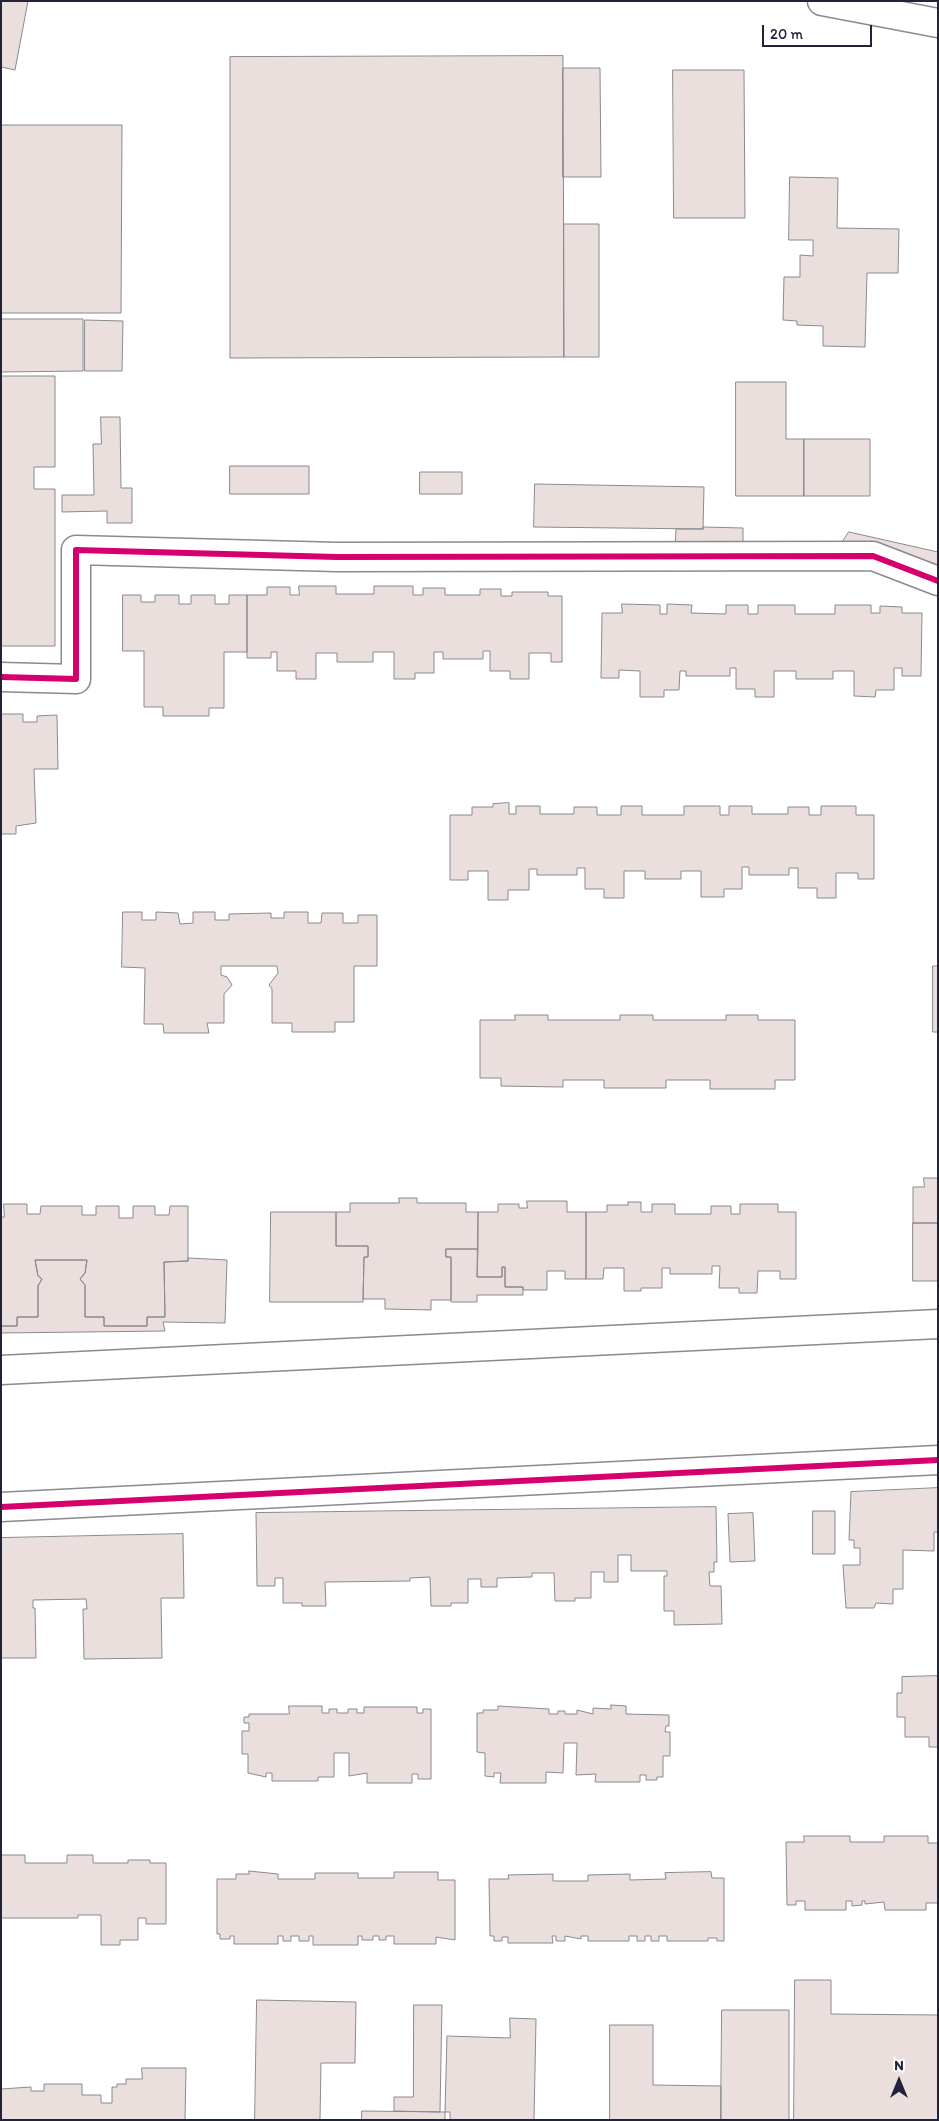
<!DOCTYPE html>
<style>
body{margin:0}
#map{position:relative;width:939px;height:2121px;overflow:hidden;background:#fff;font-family:Itim,sans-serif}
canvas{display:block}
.frame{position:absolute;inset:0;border:2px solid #22223b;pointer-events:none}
.north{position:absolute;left:874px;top:2056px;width:50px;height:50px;-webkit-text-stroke:4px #fff;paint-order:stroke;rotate:0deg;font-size:14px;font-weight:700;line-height:20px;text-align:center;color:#22223b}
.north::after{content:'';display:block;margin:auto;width:18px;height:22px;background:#22223b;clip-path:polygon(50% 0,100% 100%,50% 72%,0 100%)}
.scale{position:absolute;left:762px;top:25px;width:110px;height:22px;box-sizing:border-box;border:2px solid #22223b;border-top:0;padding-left:6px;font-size:15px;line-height:18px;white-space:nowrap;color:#22223b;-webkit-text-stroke:4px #fff;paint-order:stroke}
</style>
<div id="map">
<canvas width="939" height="2121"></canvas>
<div class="frame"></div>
<div class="north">N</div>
<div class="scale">20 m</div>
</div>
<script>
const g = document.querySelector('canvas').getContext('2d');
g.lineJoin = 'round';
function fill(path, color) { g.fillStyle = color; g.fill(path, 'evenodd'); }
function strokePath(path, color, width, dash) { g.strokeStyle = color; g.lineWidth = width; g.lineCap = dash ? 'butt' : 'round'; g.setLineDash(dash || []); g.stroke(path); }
const building = new Path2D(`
 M1 1H28L15 70 1 67Z
 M563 56 564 357 230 358V57Z
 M563 68H600L601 177H563Z
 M673 70H744L745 218H674Z
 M1 125H122L121 313H1Z
 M790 177 838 178 837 228 899 229 898 273H867L865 347 823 346V326L797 325V321L783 320 784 277H800V255L813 256V240H789Z
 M564 224H599V357H564Z
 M1 319H83V371L1 372Z
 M85 320 123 321 122 371H85Z
 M1 376H55V467H34V489H55V646H1Z
 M736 382H786V439H804V496H736Z
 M101 417H120L121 488H132V523H107V511L62 512V495H94L93 444H101Z
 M804 439H870V496H804Z
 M230 466H309V494H230Z
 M420 472H462V494H420Z
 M535 484 704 487 703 529 534 527Z
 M703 527 743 528V552L675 551 676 529H703Z
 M849 532 938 552V582L840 546Z
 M299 586H336V594H374V586H413V595H423V588H445V595H480V589H501V596H512V592H548V596H562V662H551V653H529V679H510V671H490V651H483V659H443V652H434V673H415V679H394V652H373V662H337V653H316V679H296V671H277V652H271V658H247V595H267V587H290V595H299Z
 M123 595H141V602H155V595H179V604H191V595H215V604H229V595H247V652H224V708H209V716H163V707H144V651H123Z
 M622 604 660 605V614H667V604L692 605 691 613 726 614V605H748V614H758V605H795V614H835V605H871V613H880V606L902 607V613H922L921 676H902V668H894V690H876L875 697 854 696V671H833V679H796V671H774V697H755V689H736V668H730V676H686V671H680L679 690H664V697H640V671L619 670V678H601L602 613H622Z
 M1 714H23V722H37V716L57 715 58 769H34L36 823 16 826V834H1Z
 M509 803V814H516V806H540V814H574V807H597V815H621V806H642V815H684V806H720V815H729V806H752V814H788V807H809V815H821V806H856V815H874V879H858V873H836V898H817V888H798V868H789V875H749V867H742V889H724V897H701V871H681V879H645V871H624V898H604V889H585V868H577V875H537V869H529V890H508V900H488V871H468V880H450V815H472V807H493V804Z
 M123 912H142V920H156V912L178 913 180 924 193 923V912H215V920H229V914L271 913V918H284V912H308V923H321L322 913H343V923H358V915H377V966H354V1022H335V1032H292V1023H272V989L269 985 278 973 277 966H221V975L227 977 232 985 224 994V1023H207L209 1033H164L163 1024H144L145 968 122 967Z
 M933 966H938V1032H933Z
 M515 1015H548V1020H620V1015H653V1020H726V1015H758V1020H795V1080H775V1089H710V1080H666V1088H604V1080H563V1087L501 1086V1078H480V1020H515Z
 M924 1178H938V1223H913V1187H924Z
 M399 1198H417V1203H466V1212H478V1249H446V1257H451V1300H431V1310L385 1309V1299H363L364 1257H368V1246H336V1212H350V1203H399Z
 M527 1201H567V1212H586V1279H565V1271H547V1290H523V1287H505V1267H502V1277H477L478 1212H498V1204H519V1208H527Z
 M628 1202H641V1212H652V1204H675V1214H711V1206H731V1214H740V1204H778V1212H796V1279H780V1271H758L757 1293H739V1288H719L720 1266H712V1274H670V1268H662V1288H641V1291H624V1268H604L603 1279H586V1212H607V1205H628Z
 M4 1204H27V1214H40L41 1206H82V1215H96V1206H119V1218H133V1206H155V1215H169L170 1206H188V1261L164 1262 165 1317H147V1326H104V1317H85V1285L80 1279 85 1273 87 1260H35L38 1276 42 1279 38 1286V1317H17V1326H1V1217H4Z
 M271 1212H336V1246H368V1257H364L363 1302H270Z
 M913 1223H938V1281H913Z
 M446 1249H478L477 1277H502V1267H505V1287H523V1295H477V1302H451V1257H446Z
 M188 1258 227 1260 225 1323 163 1322 165 1331 1 1333V1326H17V1317H38V1286L42 1279 38 1276 35 1260H87L85 1273 80 1279 85 1285V1317H104V1326H147V1317H165L164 1262 188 1261Z
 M938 1488V1532H934V1551L903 1550V1589H893V1604L876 1603 874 1608H846L843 1565H860V1548H854V1540H849L851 1492Z
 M716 1507 717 1562H714V1572H709L710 1586H721L722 1624 674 1625V1611H664V1576H667V1571H631V1555H618V1582H604V1572H591V1598H575V1601H555L554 1573H532V1577L497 1578V1587H481V1579H468V1603H451V1606H431L430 1577 410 1578V1581L325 1582 326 1606H302V1603H283V1578H275V1586H257L256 1513Z
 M813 1511H835V1554H813Z
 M753 1513 755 1561 730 1562 728 1514Z
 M183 1534 184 1598H161L162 1658 84 1659 83 1609H87L86 1599 33 1600V1608H35L36 1658H1V1538Z
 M938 1676V1747H929V1737H905V1717H897V1693H902V1677Z
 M611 1705 626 1706V1714L669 1715V1726H666L665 1732H670V1756H663V1777H657V1780H646V1775H640V1782H595L596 1774 576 1775 577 1743H564L563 1773 546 1772V1783H500L501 1773H494V1777L485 1776V1753L477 1752V1713H483V1710H498V1706L549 1709V1714H558V1711H565V1714H577V1710L593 1714V1708L611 1709Z
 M289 1706H322V1713H329V1709H337V1713H348V1709H357V1713H364V1707H417V1713H423V1709H431V1779H418V1774H412V1783H367V1773L349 1776V1753H334V1777H318V1781H272V1773H266V1777L248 1773V1754H242V1731H249V1723H244V1717H249V1714H289Z
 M804 1836H850V1842H884V1836H928V1843H938V1903H926V1910H885L884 1902 865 1904V1901H862V1905L852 1906V1901H846V1910H805V1901H796V1905H787L786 1842H804Z
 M2 1855H25V1863H67V1855H93V1863H128V1860H150V1863H166V1924H146V1918H138V1940H120V1945H101V1915H78V1918H1Z
 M249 1871 278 1874V1879H315V1873H358V1878H394V1872H438V1880H455V1940L436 1937V1944H394V1936H386V1940H379V1936H373V1940H362V1936H358V1945H313V1936H309V1941H299V1936H291V1941H283V1936H278V1944H234V1936H230V1939H220V1934H217V1879H236V1874H249Z
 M711 1872 712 1878H724V1941H717V1938H708V1941H667V1936H659V1941H651V1936H645V1941H637V1936H629V1941H588V1936H581V1939L565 1936V1941H556V1936H552L553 1943H508V1937H502V1941H494V1936H490L489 1879H509L508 1875 553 1874V1881H588V1875L630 1874V1880L666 1879 665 1873Z
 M795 1980H831V2014L938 2015V2120H794Z
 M257 2000 356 2002 355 2063H321L320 2120H255Z
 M414 2005H442L440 2112 394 2111V2097H413Z
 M722 2010H789V2120H721Z
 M510 2018 536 2019 534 2120H450V2112H445L447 2036 510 2038Z
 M610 2025H653V2085L721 2086V2120H610Z
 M142 2068H186L185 2120H1V2089L31 2087V2091H44V2084H82V2095H101V2103H112V2087H117V2084H126V2079H142Z
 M362 2111 445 2112V2120H362Z`);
fill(building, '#eadfdd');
strokePath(building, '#8a8a8f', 1);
const minor = new Path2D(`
 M1 677 76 679V550L337 557 873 556 938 581
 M1 1370 938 1324
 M1 1507 938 1460`);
const primary = new Path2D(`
 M822 1 938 23`);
strokePath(minor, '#8a8a8f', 31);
strokePath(primary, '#8a8a8f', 31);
strokePath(minor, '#fff', 28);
strokePath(primary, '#fff', 28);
strokePath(new Path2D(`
 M1 677 76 679V550L337 557 873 556 938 581
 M1 1507 938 1460`), '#d6006c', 6);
</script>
